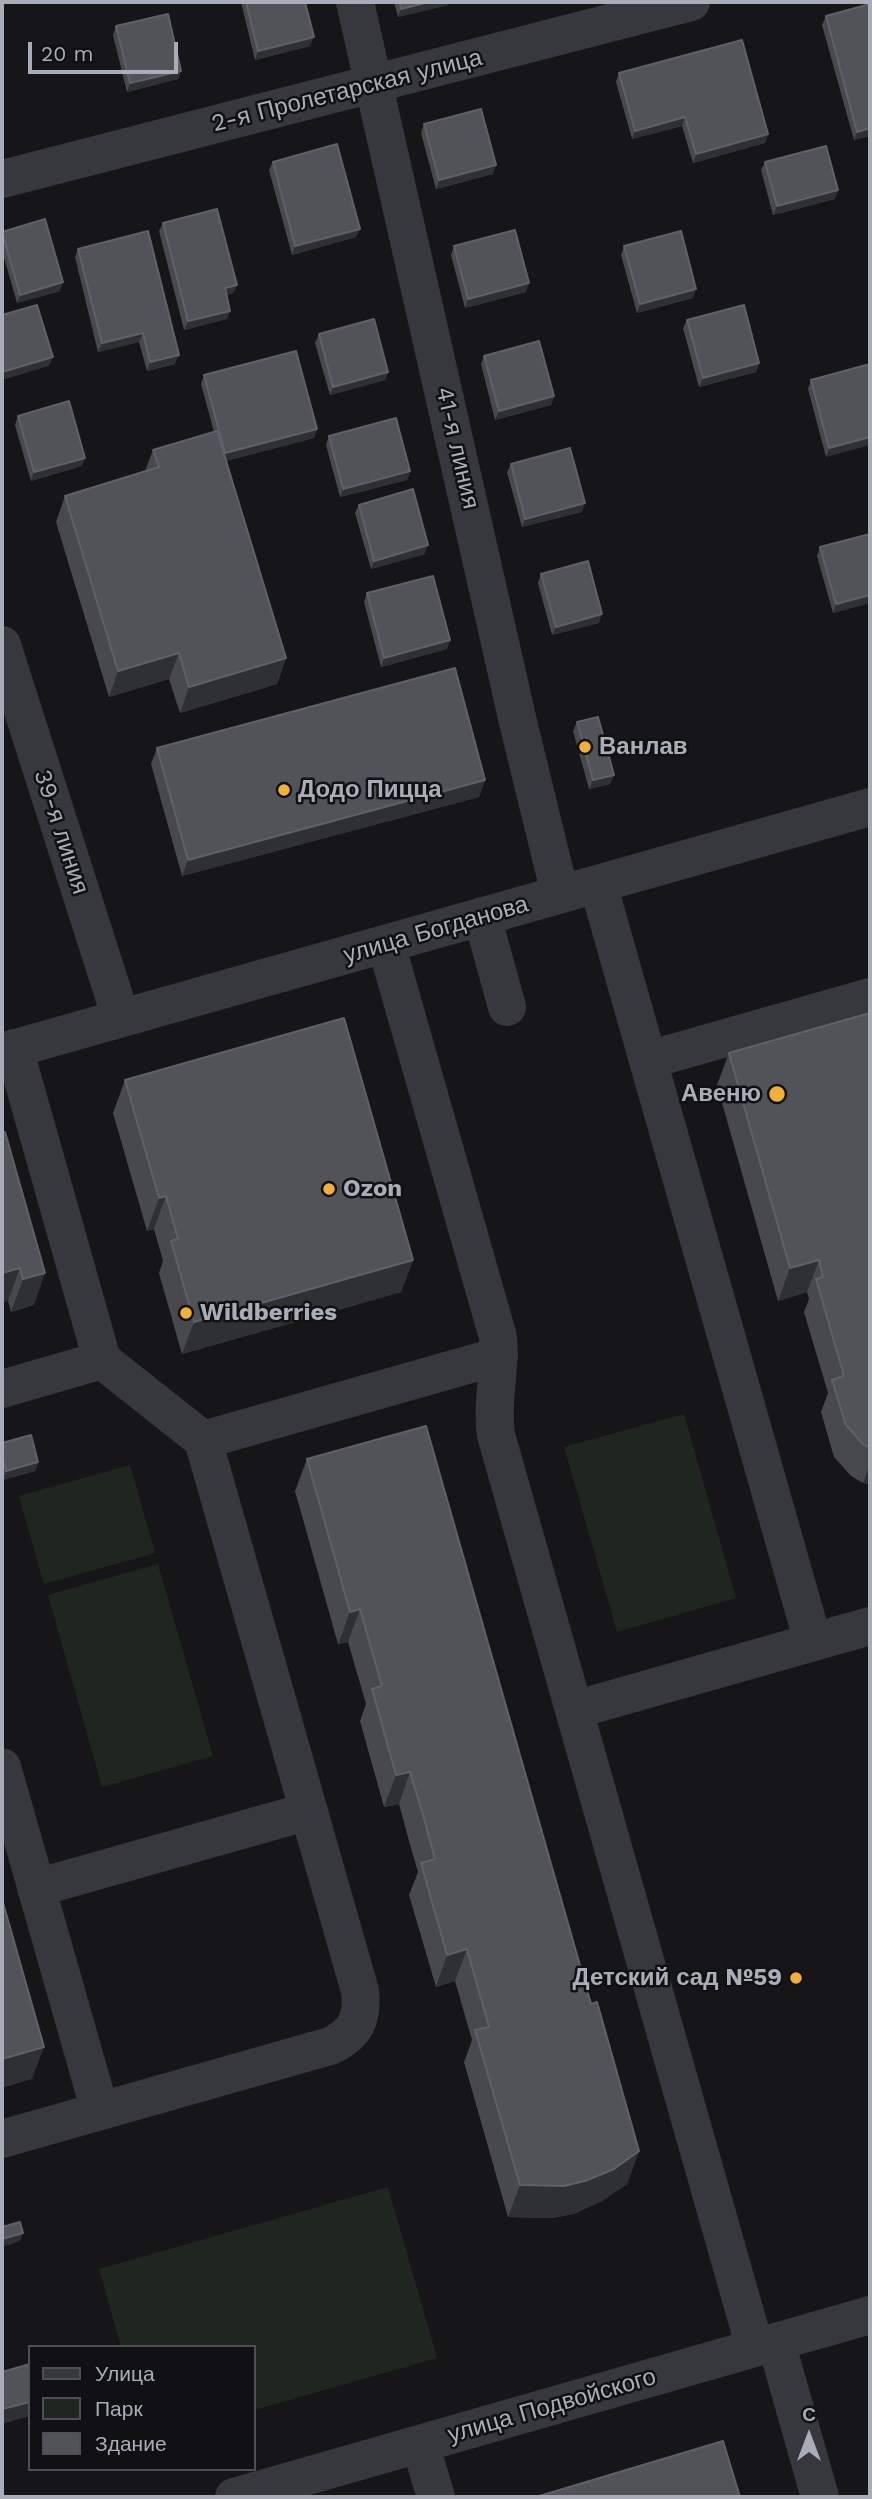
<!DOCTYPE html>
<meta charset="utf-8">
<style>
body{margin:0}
#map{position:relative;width:872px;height:2499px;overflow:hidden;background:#161618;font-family:"Work Sans",sans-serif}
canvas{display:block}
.frame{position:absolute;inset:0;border:4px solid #a8adb8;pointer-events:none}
.legend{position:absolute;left:28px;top:2345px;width:228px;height:126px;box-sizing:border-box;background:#111113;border:2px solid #4d4f55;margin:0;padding:9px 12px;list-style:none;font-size:21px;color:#a8adb8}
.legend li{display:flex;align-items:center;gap:14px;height:35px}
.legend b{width:35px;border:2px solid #4d4f55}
.north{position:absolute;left:774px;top:2401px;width:70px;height:70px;-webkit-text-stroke:5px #111113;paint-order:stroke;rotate:0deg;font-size:19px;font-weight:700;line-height:28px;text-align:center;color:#a8adb8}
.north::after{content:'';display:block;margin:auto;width:24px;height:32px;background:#a8adb8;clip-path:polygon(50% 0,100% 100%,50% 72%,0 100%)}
.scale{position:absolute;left:28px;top:42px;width:150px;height:32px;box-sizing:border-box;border:4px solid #a8adb8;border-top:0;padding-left:9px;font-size:21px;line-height:24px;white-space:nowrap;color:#a8adb8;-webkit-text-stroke:5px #111113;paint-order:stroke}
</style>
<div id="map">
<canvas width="872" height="2499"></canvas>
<div class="frame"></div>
<ul class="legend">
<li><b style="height:9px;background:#37383d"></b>Улица</li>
<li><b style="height:19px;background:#1e261f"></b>Парк</li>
<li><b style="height:19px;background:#525359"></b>Здание</li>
</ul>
<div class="north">С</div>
<div class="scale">20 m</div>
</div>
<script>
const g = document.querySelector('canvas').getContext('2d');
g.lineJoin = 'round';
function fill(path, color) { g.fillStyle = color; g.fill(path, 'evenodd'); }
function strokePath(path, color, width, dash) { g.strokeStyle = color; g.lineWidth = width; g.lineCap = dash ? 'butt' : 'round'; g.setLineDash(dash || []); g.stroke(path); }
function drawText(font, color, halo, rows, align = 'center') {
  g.font = font + ' "Work Sans",sans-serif'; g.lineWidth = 5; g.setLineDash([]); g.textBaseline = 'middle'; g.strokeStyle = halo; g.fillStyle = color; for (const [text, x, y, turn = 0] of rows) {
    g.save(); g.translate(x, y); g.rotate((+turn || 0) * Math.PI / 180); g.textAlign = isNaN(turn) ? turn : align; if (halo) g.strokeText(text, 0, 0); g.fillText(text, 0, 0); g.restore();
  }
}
fill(new Path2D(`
 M684 1414 736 1598 617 1632 564 1447Z
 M130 1465 155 1553 44 1584 19 1496Z
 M158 1564 213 1756 102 1787 48 1595Z
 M388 2187 437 2358 254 2410V2347H121L99 2269Z`), '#1e261f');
strokePath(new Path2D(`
 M355 2 518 722 560 894
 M2 179 691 2
 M2 645 121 1018
 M598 884 813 1642
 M482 916 507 1007
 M386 944 498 1337C501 1370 491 1402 496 1435L755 2348
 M2 1052 870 807
 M648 1060 870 997
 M2 1389 102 1360
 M203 1440 499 1356
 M574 1710 870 1626
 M2 1767 100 2111
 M36 1888 309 1811
 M2 2139 330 2046C356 2034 363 2018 360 1991L203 1440 102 1360 14 1048
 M776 2342 820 2497
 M420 2444 436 2497
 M234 2497 870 2315`), '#37383d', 38);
fill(new Path2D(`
 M241 2H305L310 46 255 60Z
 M394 2H449L448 5 398 17Z
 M870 4V136L854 140 822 25 826 16Z
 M116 26 181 71 178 79 127 92 113 35Z
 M619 73 768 134 765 143 693 163 682 126 632 139 616 82Z
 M424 124 493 174 436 189 421 133Z
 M273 162 356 237 292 255 269 170Z
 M765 162 835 199 773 215 761 170Z
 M163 223 237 285 233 293 227 295 230 311 227 319 184 330 159 231Z
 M2 232 60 291 17 303 2 251Z
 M454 246 526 292 465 308 451 255Z
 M624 246 693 298 637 313 621 255Z
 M78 249 175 364 147 371 139 342 98 352 75 257Z
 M687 320 759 363 756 372 699 387 683 328Z
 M319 334 388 372 385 380 330 395 315 343Z
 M484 356 554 396 551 405 495 420 481 364Z
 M870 364 826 457 808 389 811 380Z
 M204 375 317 429 314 438 226 461 286 658 277 684 180 713 169 679 109 697 56 522 65 496 145 471 153 450 214 432 201 384Z
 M18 416 82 466 31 481 15 425Z
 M329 436 410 471 407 480 340 497 326 445Z
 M511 464 582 512 522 527 507 472Z
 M359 505 425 554 371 569 355 513Z
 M870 534V603L833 613 817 556 820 547Z
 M541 574 599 623 552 635 538 583Z
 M367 593 450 640 447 649 381 667 364 602Z
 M577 722 614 775 610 784 589 789 573 731Z
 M157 748 485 780 479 797 182 876 151 764Z
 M870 1013V1484L863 1483 851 1476 834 1457 821 1412 828 1393 804 1312 809 1299 807 1292 778 1301 717 1085 729 1053Z
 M125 1080 413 1260 401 1292 182 1354 159 1273 163 1261 154 1229 147 1231 113 1113Z
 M2 1133 34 1305 11 1312 8 1301 2 1302Z
 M2 1443 38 1462 35 1471 3 1480 2 1476Z
 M307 1459 591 2004 639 2151 627 2184 602 2201 573 2214 552 2218 508 2217 464 2062 472 2040 455 1981 436 1987 409 1895 418 1872 411 1848 399 1804 384 1807 360 1721 366 1704 348 1642 338 1644 295 1491Z`), '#47494d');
fill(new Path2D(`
 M429 2H449L448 5 398 17 401 9Z
 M314 37 310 46 255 60 258 51Z
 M181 71 178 79 127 92 130 83Z
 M685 117 682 126 632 139 635 131Z
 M870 128V136L854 140 857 132Z
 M768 134 765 143 693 163 696 154Z
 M496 165 493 174 436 189 439 180Z
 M838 190 835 199 773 215 777 206Z
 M360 229 356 237 292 255 295 246Z
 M63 282 60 291 17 303 20 295Z
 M529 283 526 292 465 308 468 299Z
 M237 285 233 293 221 297 225 288Z
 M696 289 693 298 637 313 640 304Z
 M230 311 227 319 184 330 188 321Z
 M143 333 139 342 98 352 102 343Z
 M179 355 175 364 147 371 150 362Z
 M53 357 49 366 2 380V372Z
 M759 363 756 372 699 387 703 378Z
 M388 372 385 380 330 395 333 387Z
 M554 396 551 405 495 420 499 411Z
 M317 429 314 438 222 462 225 453Z
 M870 437V445L826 457 829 448Z
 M85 458 82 466 31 481 34 472Z
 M410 471 407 480 340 497 343 489Z
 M585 503 582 512 522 527 525 519Z
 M428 545 425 554 371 569 374 561Z
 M870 595V603L833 613 836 604Z
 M602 614 599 623 552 635 556 627Z
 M450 640 447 649 381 667 384 658Z
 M179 653 169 679 109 697 118 671Z
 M286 658 277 684 180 713 189 687Z
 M614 775 610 784 589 789 593 780Z
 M485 780 479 797 182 876 188 860Z
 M166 1196 154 1229 147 1231 159 1198Z
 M413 1260 401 1292 182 1354 194 1322Z
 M819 1260 807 1292 778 1301 790 1268Z
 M20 1268 8 1301 2 1302V1273Z
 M45 1273 34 1305 11 1312 23 1279Z
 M38 1462 35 1471 3 1480 6 1471Z
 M870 1464V1484L863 1483Z
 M360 1609 348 1642 338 1644 350 1612Z
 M410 1772 399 1804 384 1807 396 1775Z
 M467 1949 455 1981 436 1987 447 1955Z
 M44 2047 32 2079 2 2088V2059Z
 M639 2151 627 2184 602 2201 573 2214 552 2218 508 2217 520 2185Z
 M23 2233 20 2241 2 2247V2239Z
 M30 2402V2416L2 2424V2409Z`), '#2f3033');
const building = new Path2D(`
 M246 2H305L314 37 258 51Z
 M400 2H429L401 9Z
 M870 4V128L857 132 826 16Z
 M168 14 181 71 130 83 116 26Z
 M742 40 768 134 696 154 685 117 635 131 619 73Z
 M481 109 496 165 439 180 424 124Z
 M337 144 360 229 295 246 273 162Z
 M826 146 838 190 777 206 765 162Z
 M217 209 237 285 225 288 230 311 188 321 163 223Z
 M45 219 63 282 20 295 2 232Z
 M515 230 529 283 468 299 454 246Z
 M148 231 179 355 150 362 143 333 102 343 78 249Z
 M681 231 696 289 640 304 624 246Z
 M37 305 53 357 2 372V315Z
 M744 305 759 363 703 378 687 320Z
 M374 319 388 372 333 387 319 334Z
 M539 341 554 396 499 411 484 356Z
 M296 351 317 429 225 453 204 375Z
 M870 364V437L829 448 811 380Z
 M69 401 85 458 34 472 18 416Z
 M396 418 410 471 343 489 329 436Z
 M217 431 286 658 189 687 179 653 118 671 65 496 159 467 153 450Z
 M570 448 585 503 525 519 511 464Z
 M413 489 428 545 374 561 359 505Z
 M870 534V595L836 604 820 547Z
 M588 561 602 614 556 627 541 574Z
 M433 576 450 640 384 658 367 593Z
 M455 668 485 780 188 860 157 748Z
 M598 717 614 775 593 780 577 722Z
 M870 1013V1448L863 1444 846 1425 832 1380 844 1376 816 1279 823 1277 819 1260 790 1268 729 1053Z
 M344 1018 413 1260 194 1322 171 1241 178 1239 166 1196 159 1198 125 1080Z
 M5 1132 45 1273 23 1279 20 1268 2 1273V1133Z
 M426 1426 591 2004 597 2002 639 2151 614 2169 585 2181 564 2186 520 2185 475 2030 489 2027 467 1949 447 1955 421 1863 435 1859 423 1815 410 1772 396 1775 372 1689 382 1686 360 1609 350 1612 307 1459Z
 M31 1435 38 1462 6 1471 2 1456V1443Z
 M2 1899 44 2047 2 2059Z
 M20 2222 23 2233 2 2239V2227Z
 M30 2364V2402L2 2409V2372Z
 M723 2441 740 2497H536Z`);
fill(building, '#525359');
strokePath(building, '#5f6168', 2);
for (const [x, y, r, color] of [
 [585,747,7,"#f2b134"],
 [284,790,7,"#f2b134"],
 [777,1094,9,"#f2b134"],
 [329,1189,7,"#f2b134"],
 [186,1313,7,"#f2b134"],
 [796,1978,7,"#f2b134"]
]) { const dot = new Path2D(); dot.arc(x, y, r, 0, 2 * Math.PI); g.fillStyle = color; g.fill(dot); strokePath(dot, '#111113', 2.5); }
drawText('24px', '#a8adb8', '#111113', [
 ["2-я Пролетарская улица",347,91,-14],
 ["41-я линия",457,448,77],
 ["39-я линия",61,832,72],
 ["улица Богданова",436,930,-16],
 ["улица Подвойского",552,2406,-16]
]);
drawText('bold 24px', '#a8adb8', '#111113', [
 ["Ванлав",599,747],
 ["Додо Пицца",298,790],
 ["Авеню",761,1094,"right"],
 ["Ozon",343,1189],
 ["Wildberries",200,1313],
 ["Детский сад №59",782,1978,"right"]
], 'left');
</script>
